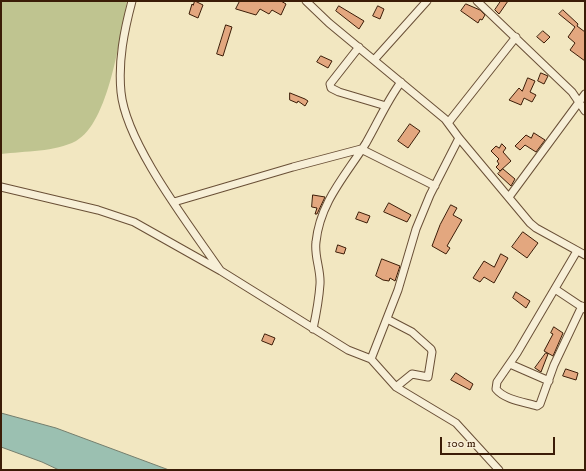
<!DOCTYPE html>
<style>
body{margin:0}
#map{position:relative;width:586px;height:471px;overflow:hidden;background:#f2e7c1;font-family:"IM FELL DW Pica",serif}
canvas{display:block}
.frame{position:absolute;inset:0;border:2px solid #3b1c07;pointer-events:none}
.scale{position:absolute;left:440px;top:437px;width:115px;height:18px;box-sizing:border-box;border:2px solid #3b1c07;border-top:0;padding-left:5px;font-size:12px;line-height:14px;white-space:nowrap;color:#3b1c07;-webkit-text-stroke:3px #f7efd7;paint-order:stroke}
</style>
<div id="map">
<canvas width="586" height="471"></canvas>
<div class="frame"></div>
<div class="scale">100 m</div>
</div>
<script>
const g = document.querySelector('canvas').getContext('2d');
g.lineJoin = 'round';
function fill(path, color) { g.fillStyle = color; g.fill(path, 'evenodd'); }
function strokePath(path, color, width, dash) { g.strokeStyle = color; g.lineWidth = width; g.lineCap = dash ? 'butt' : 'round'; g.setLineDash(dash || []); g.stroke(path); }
fill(new Path2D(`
 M1 1H127C120 36 109 123 76 141 55 152 25 151 1 154Z`), '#bfc490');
const water = new Path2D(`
 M1 413 56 428 169 470H59L42 462 1 447Z`);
fill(water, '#9bc0b1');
strokePath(water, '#757e6d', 1);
const building = new Path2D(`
 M195 1 203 5 198 18 189 14 192 4 193 5Z
 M240 1H281L286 4 281 15 272 10 269 14 260 9 256 15 236 9Z
 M501 1H508L499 14 495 10Z
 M466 4 480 10 485 15 482 20 480 19 478 23 461 11Z
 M339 6 364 21 359 29 336 11Z
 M378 6 384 9 380 19 373 16Z
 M563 10 578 24 577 26 585 32V61L570 50 575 43 568 37 575 27 559 14Z
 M226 25 232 27 223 56 217 54Z
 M543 31 550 37 544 43 537 37Z
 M321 56 332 61 328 68 317 62Z
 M541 73 548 76 544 84 538 81Z
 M528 78 535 81 530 92 536 95 532 102 524 98 521 105 509 100 519 88 522 91Z
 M290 93 305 99 308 101 305 106 298 101 297 103 290 100Z
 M410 124 420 131 408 148 398 141Z
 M534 133 545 140 536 152 525 145 520 150 515 146 526 135 531 138Z
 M502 144 506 148 503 152 511 161 500 171 496 167 499 164 497 161 499 159 491 151 496 146 499 148Z
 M503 169 515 179 511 186 498 174Z
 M313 195 325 197 317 214H315L317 208 312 207Z
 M389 203 411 215 407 222 384 212Z
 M451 205 457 208 453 215 462 220 447 246 450 248 446 254 432 246 440 225Z
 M359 212 370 216 367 223 356 219Z
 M523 232 538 243 527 258 512 247Z
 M338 245 346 248 344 254 336 252Z
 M501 254 508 258 494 283 484 277 480 282 473 278 484 261 494 267Z
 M382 259 400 266 395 281 390 278 389 281 383 280 376 276Z
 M516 292 530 301 526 308 513 298Z
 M554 327 563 333 553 356 544 351 553 334 551 333Z
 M265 334 275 338 272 345 262 341Z
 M546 353 548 354 541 372 535 368Z
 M566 369 578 373 576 380 563 376Z
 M456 373 473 384 470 390 451 380Z`);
fill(building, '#e3a77f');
strokePath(building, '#3b1c07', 1);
const street = new Path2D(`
 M132 1C124 31 118 61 121 92 126 144 190 226 220 270
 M306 1 329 23 445 119 459 138 530 223 536 228 585 255
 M477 1 572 92 585 111
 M359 47 330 84 331 88 339 92 386 106
 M374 60 427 1
 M448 123 516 37
 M1 187 98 210 134 222 221 271 348 350 371 359 396 387 456 423 499 470
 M509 197 585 94
 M174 202 293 167 361 149 435 186
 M577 251 517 353 497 382 496 389C505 400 524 402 537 406L540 404 554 365 582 306
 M555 289 585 309
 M387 319 412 332 431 349 432 352 428 377 412 374 396 387
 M313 329C316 315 319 299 320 284 321 270 314 256 316 242 320 202 346 175 366 143 378 122 387 101 401 82
 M371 359 398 290 416 229 430 195 459 138
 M510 364 549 381`);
strokePath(street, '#694f36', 9);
strokePath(street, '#f7efd7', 7);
</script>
